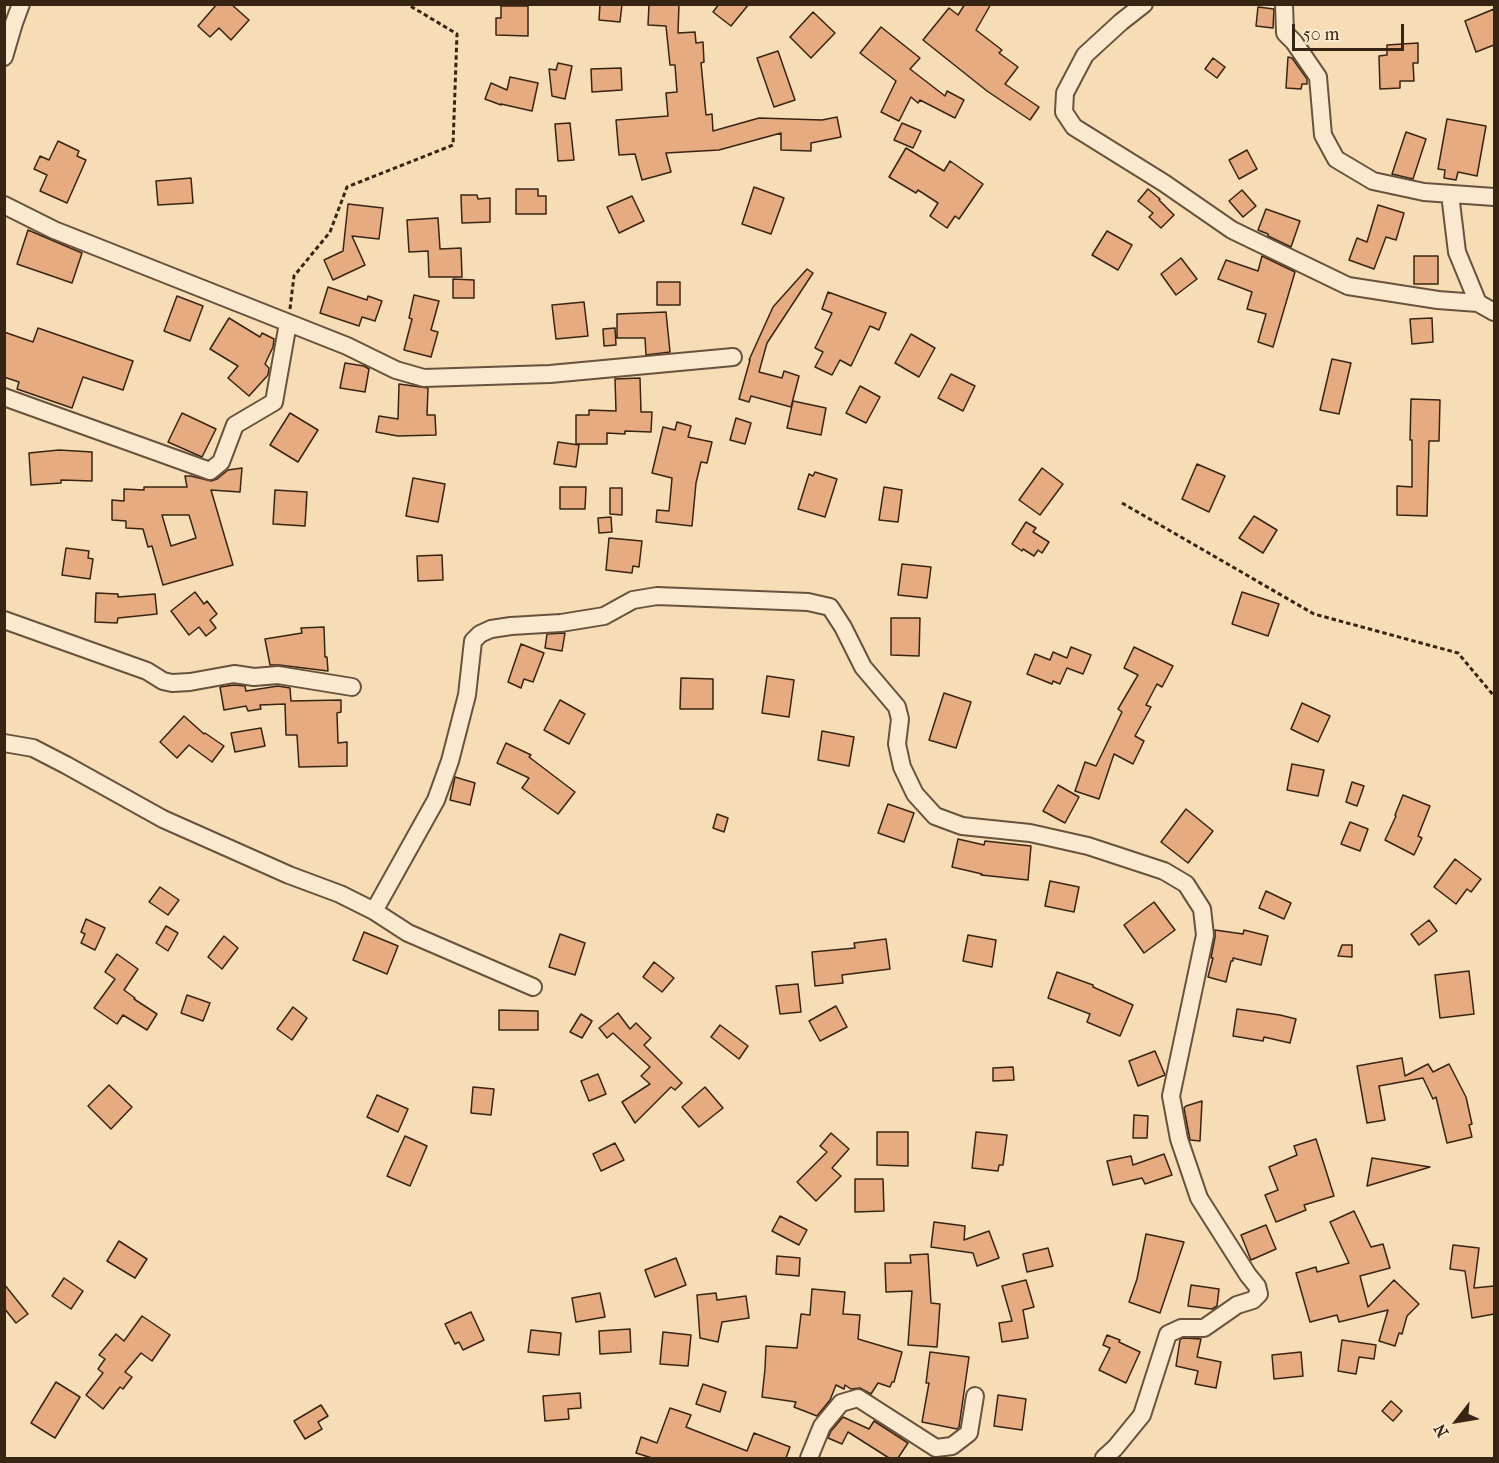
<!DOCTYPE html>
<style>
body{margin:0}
#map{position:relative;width:1499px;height:1463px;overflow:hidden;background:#f7ddb5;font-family:"IM FELL French Canon",serif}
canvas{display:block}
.frame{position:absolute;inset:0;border:6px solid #382413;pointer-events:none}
.north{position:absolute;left:1427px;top:1391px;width:60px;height:60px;-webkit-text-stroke:4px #fae9cf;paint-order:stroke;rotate:239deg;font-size:16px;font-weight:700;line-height:24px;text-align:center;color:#382413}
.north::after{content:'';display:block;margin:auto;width:21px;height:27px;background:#382413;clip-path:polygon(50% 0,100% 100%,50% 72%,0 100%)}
.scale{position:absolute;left:1292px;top:24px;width:112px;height:27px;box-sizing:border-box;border:3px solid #382413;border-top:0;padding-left:8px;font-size:18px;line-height:21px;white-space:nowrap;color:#382413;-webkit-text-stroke:4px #fae9cf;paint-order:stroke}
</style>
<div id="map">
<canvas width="1499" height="1463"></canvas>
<div class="frame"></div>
<div class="north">N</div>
<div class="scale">50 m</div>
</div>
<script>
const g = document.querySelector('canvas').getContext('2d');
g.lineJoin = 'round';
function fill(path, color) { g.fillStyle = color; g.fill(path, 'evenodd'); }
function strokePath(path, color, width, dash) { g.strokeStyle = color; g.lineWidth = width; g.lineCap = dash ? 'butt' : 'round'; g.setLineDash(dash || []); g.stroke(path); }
const building = new Path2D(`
 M217 4H231L249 20 231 40 219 28 210 37 198 26Z
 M600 4H622L620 22 599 20Z
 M649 4H679L678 33 695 32 696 43 703 42 704 62 701 63 706 115 712 114 713 131 759 118 822 120 837 117 841 137 811 143V151L781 150V133L719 150 666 153 671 172 642 180 635 154 619 155 616 120 668 116 666 93 677 92 675 65H670L666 26 648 25Z
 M719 4H749L731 26 713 12Z
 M965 4H991L976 30 1002 50 999 53 1018 67 1005 84 1039 107 1030 120 987 91 923 40 949 8 958 15Z
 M501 6H528V36L496 35V18H501Z
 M1258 7 1274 9 1273 28 1256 26Z
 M1494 9V45L1476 52 1465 21Z
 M813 12 835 33 811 58 790 37Z
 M881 27 920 58 910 69 945 96 947 91 964 100 955 118 920 100 918 103 911 97 899 121 881 112 896 81 860 53Z
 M1418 43V63H1413L1414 81H1400V88L1380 89 1379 56 1387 55V45Z
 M778 51 795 100 774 107 757 58Z
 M1288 57 1292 58 1307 79V84H1302L1301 89 1286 88Z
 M1213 58 1225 67 1217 78 1205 69Z
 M558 63 572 66 565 99 552 96 549 69 556 70Z
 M621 68 622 90 592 92 591 69Z
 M510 77 538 83 532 111 501 104V105L485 99 491 83 507 90Z
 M1447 119 1486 126 1477 176 1458 172 1456 180 1444 178 1445 170 1438 169Z
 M570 123 574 160 558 161 555 124Z
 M902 123 921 131 913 148 894 140Z
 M1406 132 1426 139 1413 179 1392 174Z
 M58 141 79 151 77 156 86 160 67 203 40 191 47 175 34 169 40 156 49 160Z
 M906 148 944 171 950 161 983 184 959 219 955 216 947 228 930 216 938 203 918 190 916 193 889 177Z
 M1247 150 1257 169 1239 179 1229 160Z
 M191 178 193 203 158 205 156 181Z
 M754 187 784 198 771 234 742 224Z
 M516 189H538V196H546V214H516Z
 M1148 189 1160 199 1159 200 1174 215 1161 228 1149 217 1153 213 1138 201Z
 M1242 190 1256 206 1243 217 1229 201Z
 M461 195H477L478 199 490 198V222L462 223Z
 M632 196 644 221 619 233 607 207Z
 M348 204 383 208 379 239 352 236 365 265 333 280 324 260 343 251Z
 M1378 205 1404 213 1396 240 1386 237 1374 269 1349 260 1357 238 1367 242Z
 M1266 209 1300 221 1291 247 1268 236V234L1258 230Z
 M438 218 440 249 461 248 462 277H429L428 251 409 252 407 220Z
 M28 230 82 253 72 283 17 264Z
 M1107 231 1132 245 1118 270 1092 255Z
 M1262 256 1295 272 1273 347 1258 342 1266 314 1247 309 1252 292 1218 279 1226 260 1258 271Z
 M1414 256H1438V284H1414Z
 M1181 258 1197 279 1176 295 1161 274Z
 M807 269 813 273 767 343 759 372 782 378 784 371 799 376 791 407 751 396 749 402 739 399 750 360H749L773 307Z
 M453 279 474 280V298H453Z
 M657 282H680V305H657Z
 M328 287 367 300 368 296 382 301 375 321 362 317 359 326 320 313Z
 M828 292 886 313 879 330 870 326 851 366 840 360 832 375 815 367 823 352 815 348 832 313 822 309Z
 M414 295 439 301 431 330 438 332 431 357 404 350 412 319 409 318Z
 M177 296 203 306 190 341 164 331Z
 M584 302 588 336 556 339 552 305Z
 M666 312 670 352 646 355 645 338H617V314Z
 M229 318 260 337 262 333 274 339 273 347 265 364 269 368 268 375 249 396 228 378 238 366 210 349Z
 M1432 318 1433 342 1412 344 1410 319Z
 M38 328 133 361 123 390 83 377 72 408 17 389 19 382 4 377V332L33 342Z
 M615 328 616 345 604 346 603 329Z
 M911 334 935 348 919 377 895 363Z
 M1332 359 1351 363 1339 414 1320 410Z
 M345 363 364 366 369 369 365 392 340 388Z
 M951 374 975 386 963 411 938 398Z
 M640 378 641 412H652L651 432 625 431V434L607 433V444H576V415H589V410L616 411 615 379Z
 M399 384 428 388 427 415H435L436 435 398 436 376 432 379 416 398 419Z
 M860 386 880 397 866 423 846 413Z
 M1411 399 1440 400 1439 441H1429L1427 516 1397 515V486L1412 487V440H1410Z
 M793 401 826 408 821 435 787 428Z
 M182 413 216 429 202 457 168 442Z
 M290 413 318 430 298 462 270 445Z
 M736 418 751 423 745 444 730 440Z
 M677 422 691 426 688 437 712 442 707 463 701 462 696 483 692 526 656 522 657 510 669 511 672 478 652 473 663 427 675 430Z
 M558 442 579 445 576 467 554 464Z
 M59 450 92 452V481L61 480V483L31 485 29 453Z
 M1197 464 1225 476 1209 512 1182 499Z
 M242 468 240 492 211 490 233 565 163 585 152 546 148 547 143 529 126 528V521L112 520V500L124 501V489L144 490V487H187L185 476H191L211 481 217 479 228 470ZM162 515H189L196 538 171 546Z
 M1042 468 1063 484 1040 515 1019 500Z
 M815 472 837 479 825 517 798 509 809 474 813 476Z
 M413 478 445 484 438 522 406 516Z
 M560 487H586L585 509H560Z
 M884 487 902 490 898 522 879 520Z
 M610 488H622V515L610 514Z
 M275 490 307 492 305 526 273 524Z
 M1254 516 1277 530 1263 553 1239 538Z
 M611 517 612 532 599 533 598 518Z
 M1026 522 1036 528 1033 532 1049 542 1042 553 1038 550 1034 556 1023 549 1022 551 1012 544Z
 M609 538 642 541 639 567 633 566 632 573 606 570Z
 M66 548 89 551 88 558 93 559 90 579 62 575Z
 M442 555 443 580 418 581 417 556Z
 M902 564 931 567 927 598 898 595Z
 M195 592 204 604 207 601 217 614 210 620 216 628 206 636 199 627 189 635 171 611Z
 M1242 592 1279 604 1268 636 1232 624Z
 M96 593 118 594V597L155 594 157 614 118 618 117 623 95 622Z
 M891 618H920L919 656 891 655Z
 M324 627 325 657H327L328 671 279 665H270L265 639 302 633 301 628Z
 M565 633 562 651 545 648 547 634Z
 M521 644 544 653 533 682 524 679 521 688 508 682Z
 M1071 647 1091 655 1083 674 1067 668 1060 684 1053 681 1052 684 1027 674 1035 654 1050 660 1053 652 1067 658Z
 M1134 647 1173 666 1162 687 1157 684 1146 705 1151 707 1135 736 1144 741 1133 764 1114 754 1099 799 1075 791 1085 762 1096 766 1122 712 1118 709 1138 675 1124 668Z
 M767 676 794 680 789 717 762 713Z
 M681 678 713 679V709H680Z
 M234 685 245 686 246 691 278 686 290 688 291 701 341 700V712L337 713 338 743 347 742V766L299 767 297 735H286L285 704 260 705 261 709 248 711 246 706 224 710 220 687Z
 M944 693 971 702 956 748 929 740Z
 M560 700 585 714 569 744 544 730Z
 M1302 703 1330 716 1318 742 1291 729Z
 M184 716 204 734 205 733 224 746 212 762 189 745 177 758 160 742Z
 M261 728 265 746 235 752 231 733Z
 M822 731 854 737 849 766 818 760Z
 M506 743 531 755 529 757 575 792 558 814 522 788 529 778 497 763Z
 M1292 764 1324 770 1318 796 1287 790Z
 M455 777 475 783 470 805 450 800Z
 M1352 782 1364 786 1357 806 1346 802Z
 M1058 785 1079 797 1065 823 1043 811Z
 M1403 795 1430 806 1418 836 1422 838 1414 855 1385 840 1396 816 1395 815Z
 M888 804 914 813 904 842 878 833Z
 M1186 809 1213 831 1188 863 1161 842Z
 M717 814 728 818 724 832 713 828Z
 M1350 822 1368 829 1360 851 1341 844Z
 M958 839 984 845 985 841 1031 846 1028 880 981 875 982 874 952 867Z
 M1455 859 1481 879 1471 892 1467 889 1456 904 1434 887Z
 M1050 881 1079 887 1074 912 1045 906Z
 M160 887 179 900 168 915 149 902Z
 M1266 891 1291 903 1284 919 1259 908Z
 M1154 902 1175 930 1144 953 1124 925Z
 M86 919 105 928 95 950 81 943 85 934 81 932Z
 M1429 920 1437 931 1419 945 1411 934Z
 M166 926 178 933 168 951 156 943Z
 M1215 930 1243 934 1244 930 1268 936 1261 965 1233 958V961H1231L1226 982 1208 977 1213 958H1211L1215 937Z
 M364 932 398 946 387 974 353 960Z
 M560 934 585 943 575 975 549 967Z
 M968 935 996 940 992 967 963 961Z
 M224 936 238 948 222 969 208 957Z
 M886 939 890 969 842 975 843 983 815 986 812 952 855 948 854 943Z
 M1342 945H1352V957L1338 956Z
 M117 954 138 969 124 990 135 998 134 999 157 1014 147 1030 123 1015 117 1024 94 1008 115 979 105 972Z
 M654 962 674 978 662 992 643 977Z
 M1469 971 1474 1014 1440 1018 1435 975Z
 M1057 972 1093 985V987L1133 1005 1120 1036 1087 1022 1090 1014 1048 998Z
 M798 984 801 1012 780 1014 776 986Z
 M187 995 210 1003 203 1021 181 1013Z
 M836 1006 847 1027 820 1041 809 1021Z
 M293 1007 307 1018 292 1040 277 1029Z
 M1237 1009 1280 1015 1296 1019 1290 1043 1264 1037 1263 1041 1233 1036Z
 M499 1010 538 1011V1030H499Z
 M618 1013 630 1029 636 1023 651 1038 644 1045 682 1083 675 1090 671 1087 635 1123 622 1102 650 1084 641 1076 650 1067 613 1033 607 1038 599 1028Z
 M581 1014 592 1021 582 1038 570 1032Z
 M720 1025 748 1046 739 1059 711 1037Z
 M1155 1051 1165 1075 1138 1086 1129 1061Z
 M1402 1058 1405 1076 1428 1064 1433 1072 1449 1064 1466 1097 1472 1124 1469 1125 1472 1137 1447 1143 1436 1097 1433 1099 1423 1078 1379 1086 1385 1120 1367 1123 1357 1066Z
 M1013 1067 1014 1080 993 1081V1068Z
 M598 1074 606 1094 589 1101 581 1081Z
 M109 1085 132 1107 111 1129 88 1106Z
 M473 1087 494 1089 491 1115 471 1113Z
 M705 1087 723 1108 699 1127 682 1107Z
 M377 1095 408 1109 398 1132 367 1117Z
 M1202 1101 1200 1141 1190 1140 1184 1108 1186 1106Z
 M1134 1115 1148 1116 1147 1138H1133Z
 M877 1132H908V1166L877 1165Z
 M976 1132 1007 1135 1003 1165H999L998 1171 972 1168Z
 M831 1133 849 1149 832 1168 841 1176 816 1201 797 1182 827 1152 820 1146Z
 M405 1136 427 1146 410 1186 387 1176Z
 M1316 1139 1334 1196 1304 1205 1306 1210 1276 1222 1265 1195 1278 1190 1269 1167 1297 1155 1294 1146Z
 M615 1143 624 1160 601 1171 593 1154Z
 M1164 1154 1172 1175 1145 1184 1142 1178 1113 1185 1107 1161 1131 1156 1133 1165Z
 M1372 1158 1430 1167 1367 1186Z
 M855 1179H883L884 1211 855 1212Z
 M1354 1211 1371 1247 1383 1244 1390 1268 1360 1276 1368 1307 1394 1280 1419 1304 1407 1316 1402 1334 1399 1333 1395 1346 1379 1341 1388 1310 1339 1322 1337 1315 1310 1322 1296 1273 1316 1267 1317 1272 1349 1263 1330 1222Z
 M780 1216 807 1230 799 1245 772 1231Z
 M934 1222 965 1226 964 1240 989 1231 999 1258 977 1266 973 1253 931 1247Z
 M1266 1225 1276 1249 1251 1260 1241 1235Z
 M1146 1234 1184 1242 1160 1313 1129 1302 1137 1279Z
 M119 1241 147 1259 135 1278 107 1261Z
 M1453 1245 1479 1248 1474 1288 1494 1286V1314L1472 1318 1465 1271 1450 1269Z
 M1048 1248 1053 1266 1027 1272 1023 1254Z
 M928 1254 931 1303 940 1304 937 1347 908 1345 912 1291 886 1292 885 1263H911L910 1255Z
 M777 1256 800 1258 799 1276 776 1274Z
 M676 1258 686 1285 655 1297 645 1270Z
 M64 1278 83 1291 71 1309 52 1296Z
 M1026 1280 1034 1307 1023 1310 1028 1338 1002 1342 999 1323 1012 1321 1002 1286Z
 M4 1284 28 1314 16 1323 4 1308Z
 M1191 1285 1219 1289 1217 1306 1212 1309 1188 1306Z
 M812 1289 845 1292 843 1314 860 1315 858 1339 902 1352 894 1382H892L890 1387 878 1383 871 1394 860 1388 851 1389 845 1385 844 1389 836 1385 830 1400 817 1416 794 1407 796 1402 762 1397 765 1369 766 1346 797 1348 801 1314 810 1315Z
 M600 1293 605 1317 576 1322 572 1298Z
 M716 1293 717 1300 746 1296 749 1318 722 1322 718 1342 700 1338 697 1295Z
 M471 1312 484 1340 463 1350 459 1342 455 1344 445 1324Z
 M142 1316 170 1335 152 1361 141 1353 125 1372 132 1377 123 1389 120 1387 103 1409 86 1395 103 1373 98 1369 105 1359 99 1355 116 1334 124 1341Z
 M630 1329 631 1352 600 1354 599 1331Z
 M531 1330 561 1333 559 1355 528 1352Z
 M663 1332 691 1335 688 1366 660 1364Z
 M1107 1335 1120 1340 1119 1342 1140 1352 1126 1383 1099 1370 1110 1348 1103 1345Z
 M1183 1338 1201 1339 1197 1357 1221 1362 1216 1388 1195 1384 1198 1371 1176 1366 1180 1340Z
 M1342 1340 1376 1345 1374 1359 1359 1357 1356 1374 1338 1371Z
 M930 1352 969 1357 959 1427 957 1429 922 1422 929 1383H926Z
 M1301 1352 1303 1376 1274 1379 1272 1355Z
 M56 1382 80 1397 55 1438 31 1423Z
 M703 1384 726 1392 720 1412 696 1404Z
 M580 1393 581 1408 568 1409 569 1419 545 1421 543 1396Z
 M998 1395 1026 1399 1022 1430 994 1426Z
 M1391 1401 1402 1411 1393 1421 1382 1411Z
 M321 1405 328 1416 318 1422 322 1429 305 1439 294 1421Z
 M670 1408 691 1415 686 1427 747 1451 754 1433 790 1447 786 1458H652L636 1453 641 1437 657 1443Z
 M843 1417 869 1429 874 1421 908 1443 898 1458H889L848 1432 842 1444 828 1438 831 1431Z`);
fill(building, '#e6ab81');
strokePath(building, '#382413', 1.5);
const minor = new Path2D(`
 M1144 4 1121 22 1085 55 1065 93 1064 112 1074 127 1164 183 1232 230 1348 286 1438 300 1478 303 1494 312
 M1284 4 1285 33 1294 42 1318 77 1323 135 1336 159 1373 181 1424 192 1494 197
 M4 57 14 23 21 4
 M1450 194 1457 252 1478 303
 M4 205 54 230 347 346 396 370 424 378 550 374 733 357
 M4 397 210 471 221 462 235 425 274 402 288 323
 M4 620 147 671 163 681 172 683 190 682 234 674 254 677 278 675 352 687
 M4 743 33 748 66 765 163 819 289 875 340 894 374 911 408 933 533 987
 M374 911 436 800 450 761 467 695 473 641 480 634 491 629 511 626 561 623 604 616 633 600 657 596 808 602 830 607 843 627 863 667 897 707 900 719 897 744 902 767 915 794 935 816 962 826 1030 833 1088 846 1164 871 1186 884 1202 909 1205 935 1171 1096 1179 1139 1199 1198 1248 1275 1257 1286 1259 1294 1253 1300 1237 1305 1204 1328H1181L1168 1334 1142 1415 1115 1448 1104 1458
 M809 1458 822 1426 841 1403 858 1398 936 1448 952 1446 969 1433 975 1396`);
strokePath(minor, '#68523c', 20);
strokePath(new Path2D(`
 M290 309 294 276 330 232 347 187 453 145 457 34 407 4
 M1122 503 1314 614 1458 653 1494 696`), '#382413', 3, [4.5, 3]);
strokePath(minor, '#fae9cf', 16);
</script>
